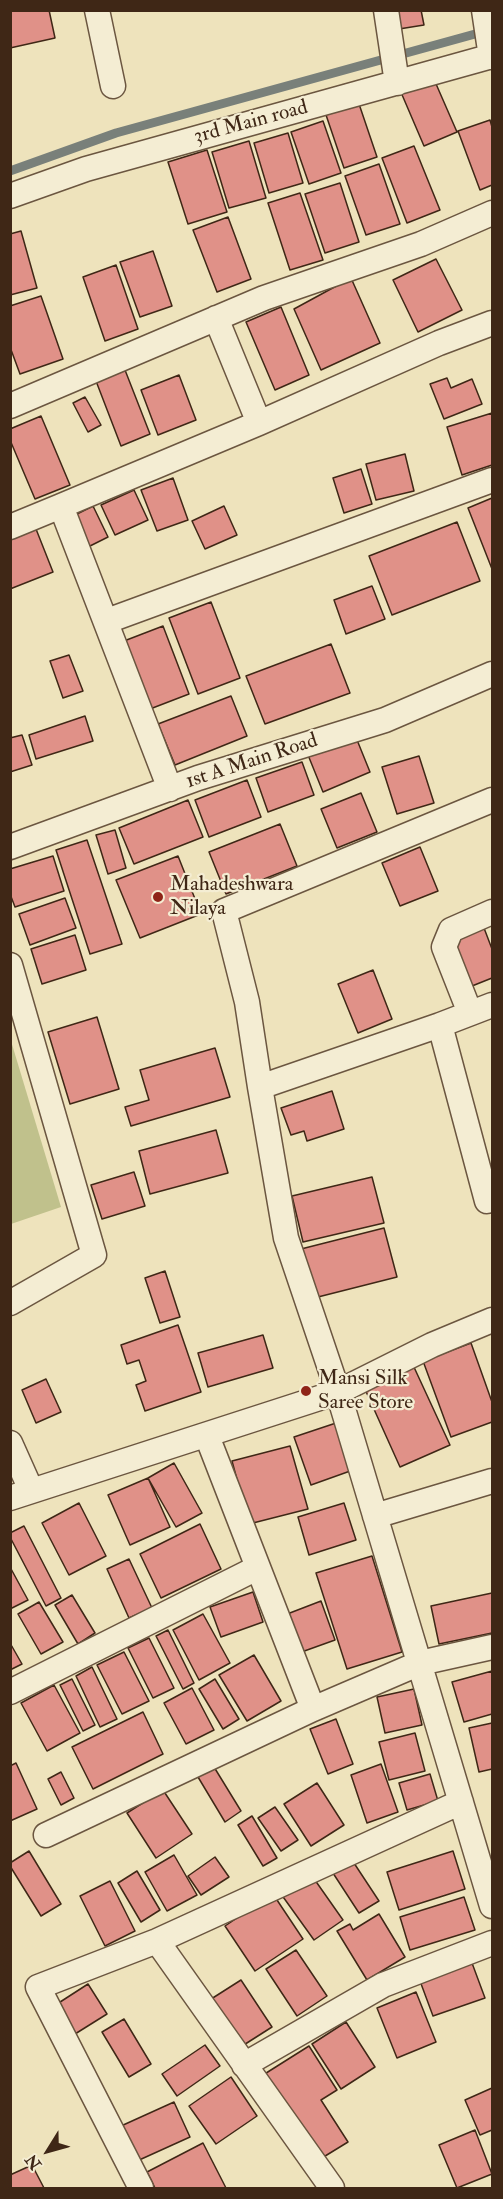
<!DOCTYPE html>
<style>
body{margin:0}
#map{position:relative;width:503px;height:2199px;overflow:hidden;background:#eee3bc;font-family:"IM FELL Double Pica",serif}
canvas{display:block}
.frame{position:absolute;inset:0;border:12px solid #3f2716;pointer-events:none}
.north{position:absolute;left:18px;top:2121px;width:60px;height:60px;-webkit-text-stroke:4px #f4edd3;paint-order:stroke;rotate:233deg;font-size:16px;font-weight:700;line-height:24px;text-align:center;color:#3f2716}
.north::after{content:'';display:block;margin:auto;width:21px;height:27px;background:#3f2716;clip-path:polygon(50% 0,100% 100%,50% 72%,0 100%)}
</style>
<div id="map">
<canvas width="503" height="2199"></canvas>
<div class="frame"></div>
<div class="north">N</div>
</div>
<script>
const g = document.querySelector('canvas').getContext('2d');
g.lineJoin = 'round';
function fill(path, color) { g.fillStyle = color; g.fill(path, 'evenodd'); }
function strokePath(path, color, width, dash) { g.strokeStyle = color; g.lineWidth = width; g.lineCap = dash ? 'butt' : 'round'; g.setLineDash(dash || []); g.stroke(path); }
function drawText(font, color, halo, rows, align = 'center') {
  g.font = font + ' "IM FELL Double Pica",serif'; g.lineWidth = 4.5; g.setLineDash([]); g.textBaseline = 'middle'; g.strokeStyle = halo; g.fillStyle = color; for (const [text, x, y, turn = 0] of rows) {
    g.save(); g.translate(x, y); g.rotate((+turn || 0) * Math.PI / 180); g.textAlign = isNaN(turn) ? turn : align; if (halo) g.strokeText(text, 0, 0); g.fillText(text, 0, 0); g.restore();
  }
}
fill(new Path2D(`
 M11 1041 61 1207 11 1224H10Z`), '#c0c18c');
strokePath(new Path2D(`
 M10 171 116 133 486 31`), '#79807a', 9);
const building = new Path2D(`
 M10 10H49L55 38 10 48Z
 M396 10H421L424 25 399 29Z
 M433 77 457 132 424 146 400 90Z
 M357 98 377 157 344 168 324 109Z
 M490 120 492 127V185L480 190 458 131Z
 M323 121 341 173 309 184 291 132Z
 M288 133 303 183 269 193 254 143Z
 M249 141 266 198 229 208 212 152Z
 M414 146 440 210 407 223 382 158Z
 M207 150 227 212 188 224 168 162Z
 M379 164 400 224 366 235 345 176Z
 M340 183 359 242 325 253 305 194Z
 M300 193 323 260 290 270 268 203Z
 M228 217 251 279 217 292 193 230Z
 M21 231 37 288 10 295V234Z
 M153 251 172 306 140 317 120 262Z
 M436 259 462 310 418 332 393 280Z
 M116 265 138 329 105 341 83 277Z
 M351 278 380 343 321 370 294 309Z
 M41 296 63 359 20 374 10 347V306Z
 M281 307 309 375 275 390 246 322Z
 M125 370 150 434 121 446 96 381Z
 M179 375 196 420 158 435 141 390Z
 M447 378 451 388 472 379 482 404 444 419 430 384Z
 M85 397 101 425 88 432 73 403Z
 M492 413V465L462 475 447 427Z
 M41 416 70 485 35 499 10 440V429Z
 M405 454 414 491 376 500 366 464Z
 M361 469 372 504 344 513 333 478Z
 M173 478 188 520 157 531 141 490Z
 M134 490 148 520 115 535 101 505Z
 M492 498V569L468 508Z
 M93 506 108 537 82 550 67 519Z
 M224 506 237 535 205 549 192 521Z
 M457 522 480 581 392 615 369 556Z
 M36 529 53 572 10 589V540Z
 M372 586 385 619 346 634 334 600Z
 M211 602 240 678 198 694 169 618Z
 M163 626 189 694 150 709 124 641Z
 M331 644 350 693 265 724 246 676Z
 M69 655 83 691 63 698 50 661Z
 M231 696 247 736 175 765 158 724Z
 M85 716 93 741 36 759 29 735Z
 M22 735 32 765 10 772V738Z
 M355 735 370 772 323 792 308 755Z
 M419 756 434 803 397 814 382 767Z
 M302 762 314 795 268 812 256 778Z
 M247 780 261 817 209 837 195 800Z
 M361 793 377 832 337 848 321 809Z
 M188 800 203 837 134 864 119 828Z
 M280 824 297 866 226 894 209 852Z
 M115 830 126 868 108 874 96 835Z
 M87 840 122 944 90 954 56 850Z
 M420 847 438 891 400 906 382 863Z
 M53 856 64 891 15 907 10 894V869Z
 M178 856 201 914 140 938 116 880Z
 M65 898 76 928 30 945 19 914Z
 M484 928 492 949V978L472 986 453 941Z
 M75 935 86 970 42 984 31 949Z
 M373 970 392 1019 358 1033 338 984Z
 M97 1017 119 1089 70 1104 48 1032Z
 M215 1048 230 1097 131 1126 125 1107 149 1100 140 1070Z
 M332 1091 344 1129 307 1141 304 1131 291 1135 281 1108Z
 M216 1130 228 1173 150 1194 139 1151Z
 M134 1172 145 1206 102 1219 91 1185Z
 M372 1177 384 1223 303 1242 292 1196Z
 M384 1228 397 1277 314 1298 301 1249Z
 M165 1271 180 1317 160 1323 145 1278Z
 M178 1325 201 1392 145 1411 136 1385 146 1381 139 1360 127 1364 121 1345Z
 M263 1335 273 1368 208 1387 198 1353Z
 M471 1343 492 1402V1422L451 1437 423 1361Z
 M413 1365 450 1445 400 1467 364 1387Z
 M46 1379 61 1412 36 1423 22 1390Z
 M336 1423 353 1470 311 1485 294 1437Z
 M290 1446 308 1509 249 1524 232 1461Z
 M174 1463 202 1513 176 1527 148 1478Z
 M148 1478 170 1527 130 1545 108 1495Z
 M79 1503 106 1556 69 1575 42 1523Z
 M344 1503 356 1540 309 1555 298 1517Z
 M200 1524 221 1569 161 1598 140 1554Z
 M24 1526 61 1598 46 1606 10 1537V1533Z
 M372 1556 402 1652 347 1669 316 1573Z
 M129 1559 152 1608 129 1618 107 1569Z
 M10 1567 28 1600 10 1609Z
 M253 1592 263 1622 221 1637 210 1607Z
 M492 1593V1633L439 1644 431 1606Z
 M72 1595 95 1633 78 1644 55 1605Z
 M321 1601 335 1640 296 1654 282 1616Z
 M39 1602 63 1642 41 1654 18 1614Z
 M203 1614 230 1663 199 1680 173 1630Z
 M168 1630 194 1683 183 1689 156 1636Z
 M149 1638 174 1688 153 1698 128 1648Z
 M10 1643 22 1664 10 1670Z
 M124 1652 149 1701 122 1714 97 1665Z
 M254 1655 281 1701 247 1721 219 1675Z
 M92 1667 117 1719 100 1727 76 1676Z
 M492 1671V1714L464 1722 452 1682Z
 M72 1679 95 1725 83 1731 60 1685Z
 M215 1679 239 1719 223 1729 199 1689Z
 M54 1685 80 1733 47 1751 21 1703Z
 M192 1688 214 1730 186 1744 164 1703Z
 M414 1689 422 1725 385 1733 377 1697Z
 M143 1712 163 1754 93 1789 72 1747Z
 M336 1719 353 1764 328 1774 310 1729Z
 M492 1723V1769L479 1772 469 1728Z
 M415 1733 425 1771 389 1780 379 1742Z
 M16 1763 37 1809 10 1821V1766Z
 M381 1764 398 1812 367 1823 351 1775Z
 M214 1767 241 1811 225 1822 198 1777Z
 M61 1772 74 1798 61 1805 48 1779Z
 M430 1774 438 1801 407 1810 399 1783Z
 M317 1783 344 1825 311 1846 284 1804Z
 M163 1790 192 1834 156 1858 127 1813Z
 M275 1807 298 1840 281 1851 258 1818Z
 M252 1816 277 1858 263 1866 238 1825Z
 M29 1851 61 1904 41 1916 10 1866V1863Z
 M453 1851 465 1889 399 1910 387 1872Z
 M174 1855 197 1895 167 1911 145 1872Z
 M215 1857 229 1877 201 1895 188 1876Z
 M350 1857 379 1901 359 1913 331 1870Z
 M137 1871 160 1910 141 1922 118 1883Z
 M310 1873 343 1920 314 1940 281 1894Z
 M110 1881 135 1931 105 1946 80 1896Z
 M273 1894 303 1939 255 1971 225 1926Z
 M464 1897 475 1930 410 1950 400 1917Z
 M379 1914 405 1957 367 1980 337 1931 350 1924 353 1930Z
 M296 1950 327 1996 297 2016 266 1969Z
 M472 1963 485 1998 433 2016 420 1981Z
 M241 1980 272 2027 239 2048 208 2001Z
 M88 1984 107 2014 75 2034 57 2004Z
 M416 1992 436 2042 397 2058 377 2008Z
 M124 2019 151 2064 129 2077 102 2032Z
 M346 2022 375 2067 341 2089 312 2044Z
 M205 2045 220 2066 177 2096 162 2074Z
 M309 2046 337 2090 321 2100 348 2142 317 2161 263 2075Z
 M231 2077 257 2116 216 2144 189 2106Z
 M492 2088V2130L480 2135 465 2100Z
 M174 2102 190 2137 137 2161 121 2126Z
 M475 2130 492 2174 457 2188 439 2145Z
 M203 2143 226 2188H155L147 2172Z
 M32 2165 44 2188H10V2175Z`);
fill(building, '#e09188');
strokePath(building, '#3f2716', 1.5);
const street = new Path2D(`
 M97 10 113 86
 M386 10 397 83
 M484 10 491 57
 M10 196 86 169 492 56
 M216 318 259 423
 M10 406 264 298 421 244 492 213
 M10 527 61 506
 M107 621 492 480
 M170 789 61 506 259 423 439 343 492 323
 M492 800 224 911 247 1002 260 1087 286 1238 338 1392 492 1906
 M10 847 198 778 385 720 492 674
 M10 965 94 1255 10 1303
 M470 1013 444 947 451 930 492 912
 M260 1087 440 1025
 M487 1201 440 1025 492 1005
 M207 1436 313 1709
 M10 1443 31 1490
 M10 1498 338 1392 432 1345 492 1320
 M375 1516 492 1481
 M10 1692 257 1568
 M46 1835 313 1709 420 1663 492 1647
 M157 1941 332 2188
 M244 2065 383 1985 492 1943
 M141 2188 38 1987 157 1941 461 1802`);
strokePath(street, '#6b5640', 27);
strokePath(street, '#f4edd3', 24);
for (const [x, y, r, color] of [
 [158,897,6,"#8f2418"],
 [306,1391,6,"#8f2418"]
]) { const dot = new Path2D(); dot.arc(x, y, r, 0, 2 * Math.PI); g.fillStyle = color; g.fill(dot); strokePath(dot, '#f4edd3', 2); }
drawText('21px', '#3f2716', '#f4edd3', [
 ["3rd Main road",251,123,-15],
 ["1st A Main Road",252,762,-18]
]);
drawText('21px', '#3f2716', '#f4edd3', [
 ["Mahadeshwara",170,885],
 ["Nilaya",170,909],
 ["Mansi Silk",318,1379],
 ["Saree Store",318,1403]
], 'left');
</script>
